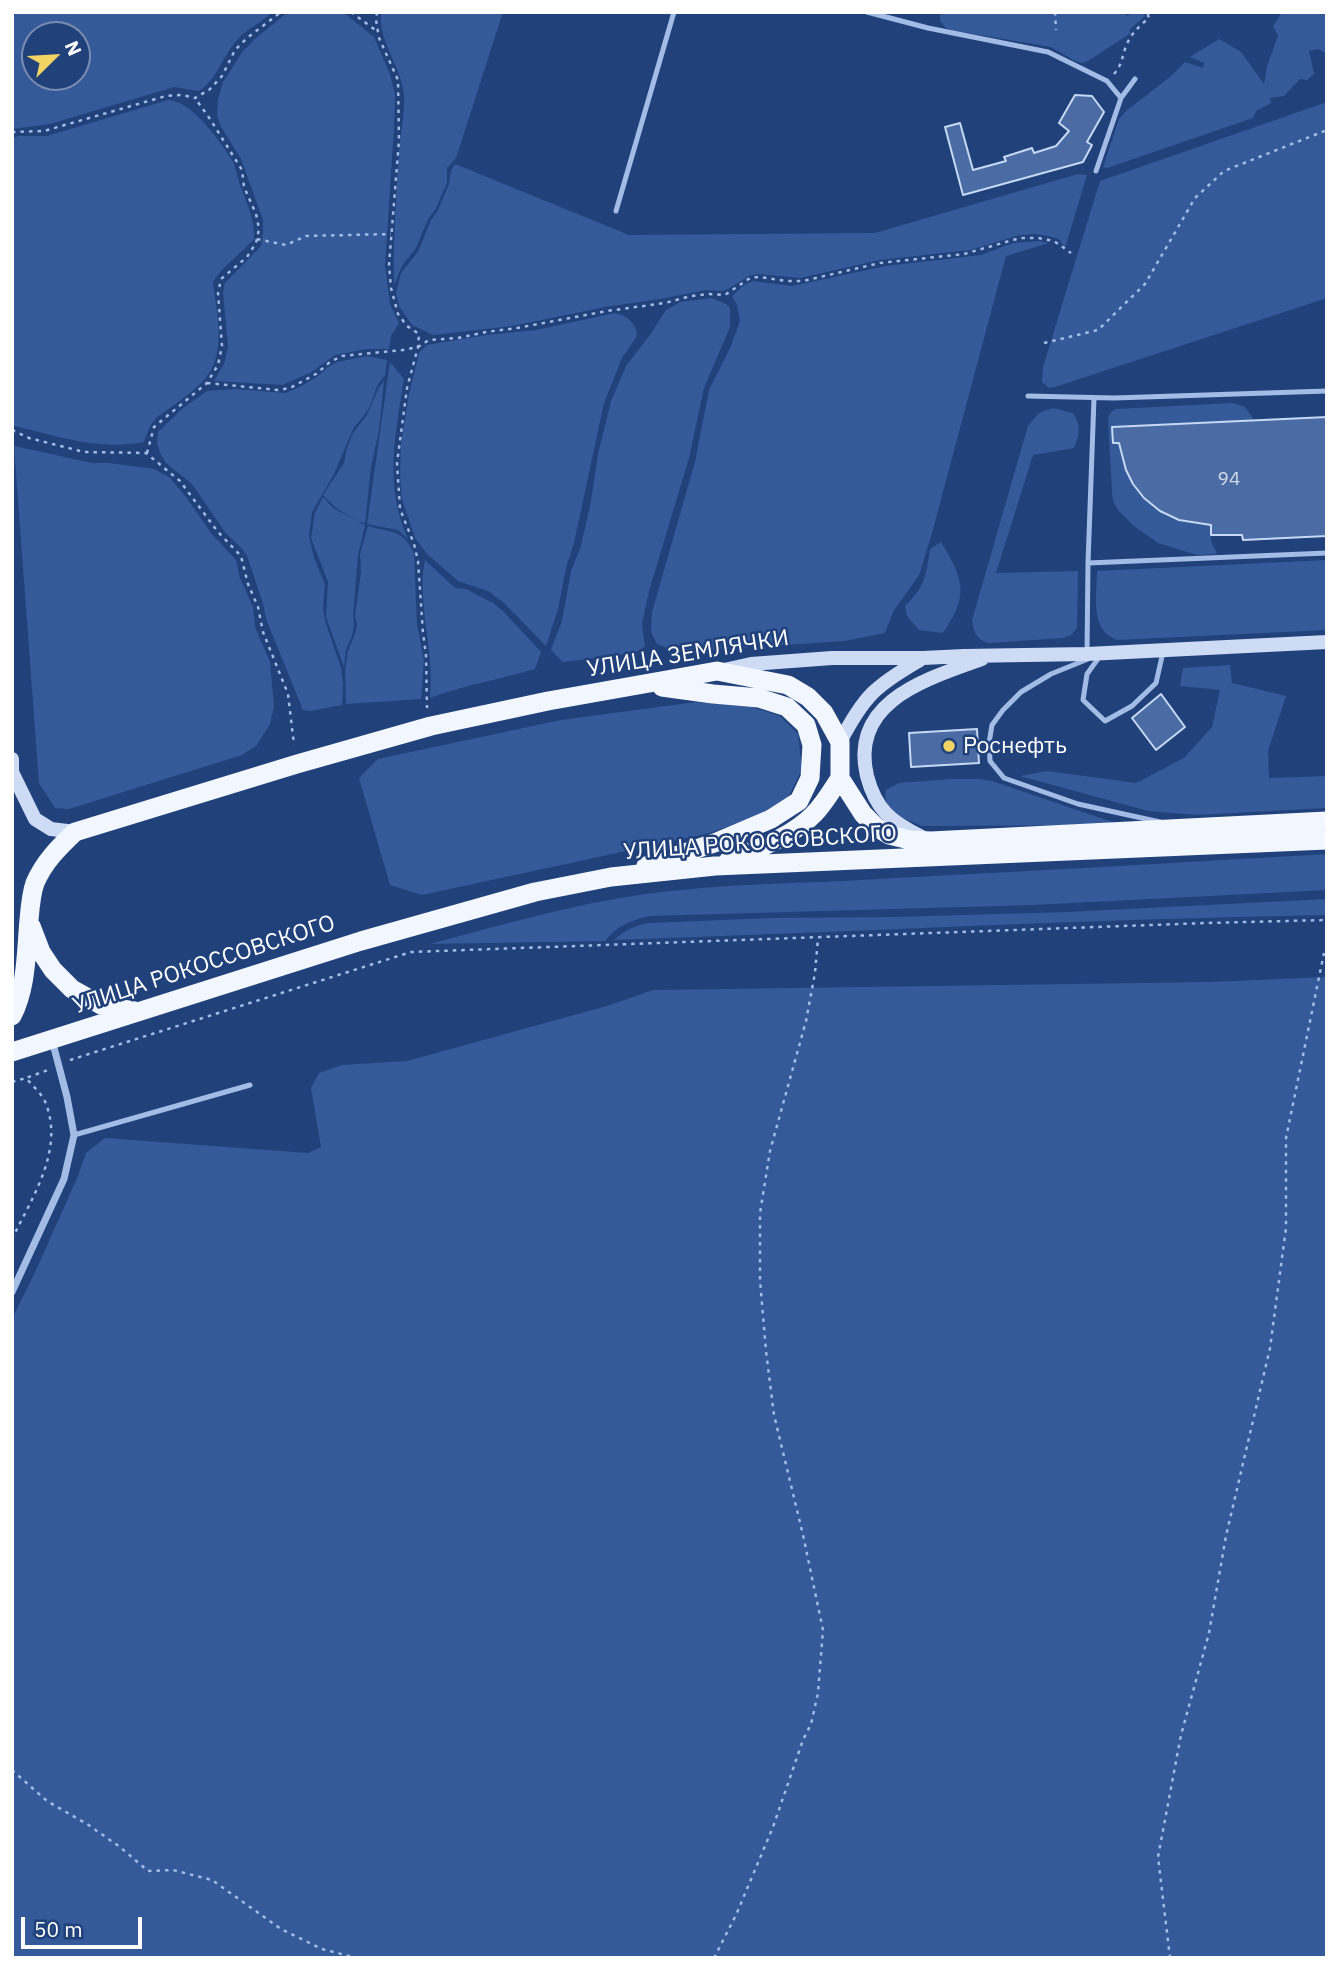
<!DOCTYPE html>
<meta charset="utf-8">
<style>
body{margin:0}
#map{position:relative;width:1339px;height:1970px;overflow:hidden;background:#21417b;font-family:"IBM Plex Sans",sans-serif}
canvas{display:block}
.frame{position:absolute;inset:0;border:14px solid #fff;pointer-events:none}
.north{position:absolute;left:21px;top:21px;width:70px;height:70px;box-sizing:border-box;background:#21417b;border:2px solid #7a8db0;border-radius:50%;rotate:66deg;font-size:19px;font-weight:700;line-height:28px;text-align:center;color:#fff}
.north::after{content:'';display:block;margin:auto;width:24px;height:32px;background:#f2d464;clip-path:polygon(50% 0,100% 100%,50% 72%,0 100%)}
.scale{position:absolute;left:21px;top:1917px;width:121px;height:32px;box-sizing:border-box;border:4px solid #fff;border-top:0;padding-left:9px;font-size:21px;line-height:24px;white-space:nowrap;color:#fff;-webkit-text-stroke:5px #21417b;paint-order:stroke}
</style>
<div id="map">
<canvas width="1339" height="1970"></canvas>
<div class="frame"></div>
<div class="north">N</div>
<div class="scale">50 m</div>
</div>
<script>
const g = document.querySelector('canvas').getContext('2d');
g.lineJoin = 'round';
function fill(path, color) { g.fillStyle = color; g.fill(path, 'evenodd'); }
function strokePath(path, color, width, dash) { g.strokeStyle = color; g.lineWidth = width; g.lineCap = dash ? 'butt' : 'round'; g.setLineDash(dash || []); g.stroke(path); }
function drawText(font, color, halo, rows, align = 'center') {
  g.font = font + ' "IBM Plex Sans",sans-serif'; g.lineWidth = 5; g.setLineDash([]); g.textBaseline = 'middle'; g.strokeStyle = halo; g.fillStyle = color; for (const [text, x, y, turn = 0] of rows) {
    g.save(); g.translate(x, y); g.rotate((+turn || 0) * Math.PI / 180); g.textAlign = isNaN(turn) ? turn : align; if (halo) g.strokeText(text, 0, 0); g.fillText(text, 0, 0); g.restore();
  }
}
fill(new Path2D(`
 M12 12H273C262 22 248 28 238 39 223 55 217 80 199 91L174 87 70 118 50 124 12 129ZM35 35H77V77H35Z
 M288 12H343L374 37 390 74 395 95 394 128 385 265 390 304 399 323 391 336 389 349H367L335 355 310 373 282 385 214 381 224 364 228 347 223 292 225 283 261 246 263 232V220L241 159 220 125 217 115 218 99 223 82 243 51 256 38Z
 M381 12H503L456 158 447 168V183L435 210 428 219 416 248 402 266 394 285C393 242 396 198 399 155 400 135 405 115 404 95 401 65 378 42 381 12Z
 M940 12H1124L1127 16 1133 12H1141L1145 16 1129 30 1131 33 1088 61 1082 63 1075 61 1051 47 951 30 945 27 940 21Z
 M1282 12H1327V54L1318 49 1309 51 1314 74 1307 80 1300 79 1284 96 1270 98 1271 103 1256 111 1253 118 1107 168 1103 167 1119 119 1126 111 1170 77 1185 62 1203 68 1204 63 1190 57 1219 39 1241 52 1264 84 1267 66 1278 36 1273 26Z
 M168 100C191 100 222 143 233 162 236 168 237 176 239 182 246 202 255 218 254 239 243 252 218 270 213 283 217 313 227 355 204 380 191 394 172 406 156 418L150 426 144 442C99 451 58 436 14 426L12 138 19 136H47Z
 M1327 102V298L1055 387 1049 388 1042 382 1043 367 1100 181Z
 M455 164 629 235 875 233 1078 174 1087 175 1065 248 1059 239 1049 236 1034 234 1020 235 970 250 880 260 800 278 758 274 749 276 728 289 722 291 706 290 660 299 605 307 512 326 433 335 412 325 399 306 396 293 401 273 418 252 431 220 437 212 449 184 451 171Z
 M1040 241 1049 243 1006 256 932 533 919 575 893 612 885 633 845 641 677 652 657 644 651 632 652 612 695 462 709 390 730 348 740 321 737 305 732 296 744 285 753 281 792 286 886 266 981 255 1013 243Z
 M712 298 726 304 730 308V327L704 388 689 458 649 591 642 624 645 646 635 653 563 662 551 650 562 621 571 571 581 546 591 501 598 454 611 401 626 366 652 332 666 310 680 302Z
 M615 313C627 315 636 323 637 336L622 358 604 403 574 543 566 568 558 609 546 646 504 603 488 591 458 581 427 554 415 538 402 499 400 476 401 444 409 394 419 353 427 345 486 335 536 330Z
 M367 356 387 360 385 375 377 386 370 406 363 417 354 427 334 474 312 512 309 536 314 558 325 584 323 607 325 621 341 668 343 683 342 705 311 711 303 710 266 619 263 604 247 556 242 549 225 532 192 484 166 463 160 453 157 442 158 432 182 409 207 391 235 389 285 393 300 387 318 376 328 367 337 362Z
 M390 362 404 379C395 435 384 486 408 539L398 530 367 524Z
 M384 380 379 430 371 467 365 523 358 522 365 525 358 555 353 615 354 625 352 636 346 649 344 667 326 617 328 582 311 538 315 513 323 497 333 508 358 521 336 508 323 495 344 463 347 448 353 433 367 415 378 389Z
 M1232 403 1245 407 1254 420 1112 427 1113 442 1119 443C1126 477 1143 508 1178 520 1188 523 1200 524 1211 525V541L1217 554 1197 555 1158 543 1134 526 1118 510 1113 501 1112 492 1108 418 1111 412 1116 409Z
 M1053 408 1073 413C1081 426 1080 434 1074 448L1033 455 996 573 1078 571 1077 628 1071 635 1064 638 988 643C977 639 973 632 972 620L1028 426 1039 413Z
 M14 446 92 463H109L154 469 169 477 186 497 211 533 236 560 240 578 253 607 255 627 270 662 274 707 270 724 256 746 242 755 69 809 55 808 39 783Z
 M368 526C390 533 402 528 414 553L417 624 424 661 421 699 346 704 345 670 348 651 355 634 357 625 355 616 361 572 360 554Z
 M941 542C964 580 969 595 943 633L919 630 907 616 905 606C925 587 926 576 930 549Z
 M425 560 455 588 466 589 493 603 503 611 541 652 535 669C501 679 464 685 430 698 433 668 427 639 424 610 423 593 421 577 425 560Z
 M1327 560V630L1117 640C1089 630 1097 594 1097 571Z
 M1230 665 1232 683 1286 696 1268 751 1269 778 1327 776V808L1197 815 1148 811 1020 776 1047 771 1136 783 1184 758 1212 727 1220 690 1180 686 1183 668Z
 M696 702 752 707 780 716 798 734 802 769 788 798 765 813 710 833 422 895 390 885 359 778 378 759 561 720Z
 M951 779H979L992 781 1121 825 922 826C904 818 881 813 886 790L899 783Z
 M1327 854V890L1033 905 649 916C631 920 617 926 605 941L430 944C501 925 573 904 646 894 723 883 801 884 878 879 1028 871 1177 863 1327 854Z
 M1327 899V915C1089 919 851 932 614 940 625 930 634 926 649 923L772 918 893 917 1067 912Z
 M1327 977V1958H12V1319L37 1268 78 1176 86 1153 105 1138 308 1153 321 1147 311 1088 319 1073 342 1065 407 1061 607 1006 653 990 1210 982Z`), '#345a99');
const building = new Path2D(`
 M1075 95 1092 96 1104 112 1087 142 1092 145 1083 162 963 195 945 127 960 123 973 170 1006 161 1004 157 1032 148 1034 153 1056 146 1069 131 1059 123Z
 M1327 417V536L1243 540 1242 535H1211V525L1179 520 1160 511 1144 498 1133 484 1126 470 1119 443H1113L1112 427Z
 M1161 694 1185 727 1156 750 1132 718Z
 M977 729 979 763 911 767 909 733Z`);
fill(building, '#4a6ba4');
strokePath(building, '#c6d8f4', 2);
strokePath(new Path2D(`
 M351 12 378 32
 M377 12 376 20 379 38 398 80 399 140 389 265 391 288 398 314 407 326 419 334 418 347 407 388 397 463 400 509 414 544 418 561 423 633 426 655 427 708
 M1055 12 1056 30
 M1114 74C1122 65 1122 57 1126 46 1131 34 1139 26 1149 18L1147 12
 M12 132 44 131 166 96 182 95 195 98 209 90 222 76 235 50 247 38 281 12
 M257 239 286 245 306 236 391 234
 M1044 343 1098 330 1145 284 1195 198 1224 171 1327 130
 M207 383 278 390 290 388 316 374 330 362 342 356 403 350 418 347 429 340 458 338 486 332 517 328 607 311 665 303 691 296 709 294 725 295 750 278 759 277 787 281H803L880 263 964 254 1020 238H1038L1054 241 1071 253
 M12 430 29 438 84 452 146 453 180 481 218 532 241 556 248 584 258 607 263 632 288 694 294 745
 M147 453 154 427 207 383 218 365 222 346 218 293 221 279 247 257 256 243 259 229 256 214 244 187 242 170 210 119 195 98
 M70 1060 411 952 1206 923 1327 920
 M12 1082 26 1078
 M12 1239C32 1198 64 1150 46 1104 43 1095 33 1086 26 1078L48 1070
 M12 1770 47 1801 87 1824 120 1847 148 1871 173 1870 212 1880 281 1929 322 1949 357 1958
 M714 1958 736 1915 773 1827 803 1740 811 1724 818 1693 823 1630 803 1535 774 1415 766 1351 760 1280V1213L770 1151 806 1021 815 973 818 938
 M1170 1958 1158 1857 1181 1735 1209 1633 1226 1536 1270 1348 1286 1228V1138L1324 953`), '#a3bce6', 2.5, [3.5, 5]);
strokePath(new Path2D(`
 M867 12 928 28 1048 52 1107 81 1121 98 1096 171
 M1121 98 1135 79
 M616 211 674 12
 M1028 396 1114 398 1327 391
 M1088 563 1094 398
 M1087 653 1088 563 1327 553
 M1100 656 1087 674 1083 700 1105 721 1132 706 1156 683 1163 652
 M1088 659 1051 674 1021 692 1003 710 992 725 989 743 990 761 1004 778 1078 804 1160 822
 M74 1135 250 1085`), '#a3bce6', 5);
strokePath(new Path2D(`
 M12 1292 64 1179 74 1135 67 1097 52 1040`), '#a3bce6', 7);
strokePath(new Path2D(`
 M724 670 751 664 832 658H923L964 656 1087 654 1327 642
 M840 742C864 696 875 686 920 660
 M12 759V783
 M13 774 35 819 51 829 75 832
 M922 837C891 822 876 810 867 776 849 701 927 679 982 659`), '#cddbf5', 14);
strokePath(new Path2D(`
 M728 861C757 849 792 837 814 814 824 804 832 790 840 778
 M646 866 717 842 771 819 799 801 810 778 812 745 806 725 787 707 759 698 713 694 662 687
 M31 926 41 952 53 970 72 989 101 1005 135 1011
 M12 1016C27 987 26 952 29 920 30 908 31 894 35 883 44 862 59 847 75 832L297 764 431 726 548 701 717 671 788 685 808 697 824 713 840 742V778L863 814 876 827 889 835 910 840 931 841 1327 821
 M12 1052 361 941 535 892 611 877 715 866 1327 840`), '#f2f6fe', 19);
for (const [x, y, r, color] of [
 [949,746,7,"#f2d464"]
]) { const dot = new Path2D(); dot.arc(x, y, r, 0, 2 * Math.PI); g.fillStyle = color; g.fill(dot); strokePath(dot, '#21417b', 2.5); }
drawText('19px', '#d2dae8', null, [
 ["94",1229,480]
]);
drawText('23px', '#fff', '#21417b', [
 ["УЛИЦА ЗЕМЛЯЧКИ",688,654,-9],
 ["УЛИЦА РОКОССОВСКОГО",760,843,-4],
 ["УЛИЦА РОКОССОВСКОГО",204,965,-18]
]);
drawText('23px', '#fff', '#21417b', [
 ["Роснефть",963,746]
], 'left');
</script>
